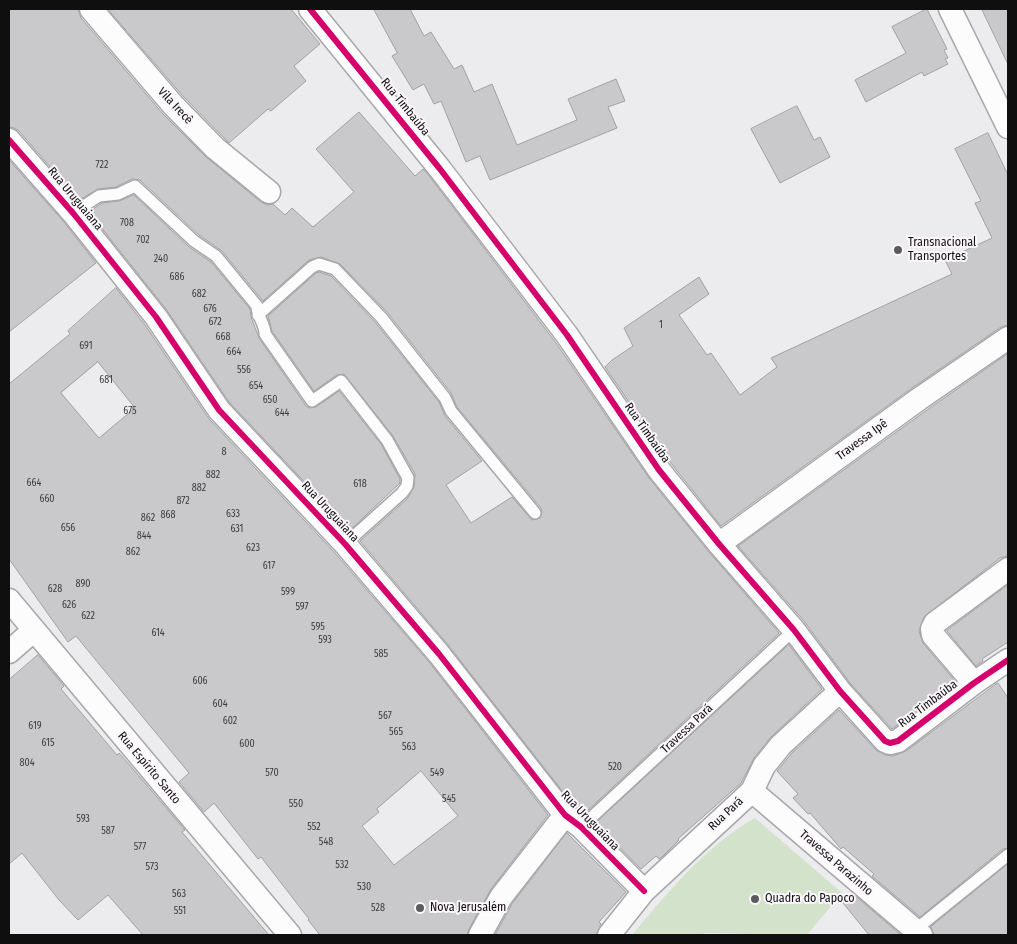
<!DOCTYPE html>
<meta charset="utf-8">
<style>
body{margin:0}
#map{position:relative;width:1017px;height:944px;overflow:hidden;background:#ecebed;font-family:"Fira Sans Condensed",sans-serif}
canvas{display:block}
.frame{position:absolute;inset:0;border:10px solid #100f10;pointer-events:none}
</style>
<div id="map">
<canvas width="1017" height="944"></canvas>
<div class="frame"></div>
</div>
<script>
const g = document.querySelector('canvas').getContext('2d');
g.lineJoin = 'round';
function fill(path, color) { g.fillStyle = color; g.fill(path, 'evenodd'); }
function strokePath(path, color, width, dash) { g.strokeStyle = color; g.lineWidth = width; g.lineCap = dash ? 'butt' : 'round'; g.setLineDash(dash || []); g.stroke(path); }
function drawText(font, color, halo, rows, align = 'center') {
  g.font = font + ' "Fira Sans Condensed",sans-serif'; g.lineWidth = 4; g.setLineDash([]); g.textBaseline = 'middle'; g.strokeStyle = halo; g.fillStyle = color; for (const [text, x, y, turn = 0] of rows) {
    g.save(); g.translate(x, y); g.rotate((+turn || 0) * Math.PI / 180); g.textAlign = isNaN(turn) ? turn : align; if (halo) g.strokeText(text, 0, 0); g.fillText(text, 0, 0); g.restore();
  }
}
fill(new Path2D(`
 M755 818 842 893 807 935 704 933 702 935H632C667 893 707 845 755 818Z`), '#d3e2cb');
const building = new Path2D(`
 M9 9H78L81 18 163 114 206 157 261 202 267 205 273 204 285 215 292 208 313 227 354 192 316 149 359 112 415 176 423 169 430 177 556 343 649 478 709 552 779 633 585 813 574 806 449 646 360 541 407 499 414 487 415 474 393 436 344 374 337 375 314 391 272 331 268 316 316 273 319 272 331 276 375 322 439 402 445 416 482 461 446 485 471 523 512 497 532 520 540 518 542 512 541 508 457 407 451 393 387 312 340 264 321 257 309 260 263 301 222 251 199 235 140 180 132 179 116 187 98 189 79 200 19 131 14 128 9 127Z
 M108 9H291L320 44 294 66 306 81 271 111 268 109 229 143 183 96Z
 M374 9H410L424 36 431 32 454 69 462 65 474 92 492 84 517 145 577 120 568 99 616 79 625 101 608 107 617 128 490 180 480 156 466 162 441 101 434 104 424 84 413 90 392 56 397 53Z
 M927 9 947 49 944 50 948 58 945 59 948 64 924 76 922 72 866 102 855 80 906 53 892 27Z
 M982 9H1008V64Z
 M797 106 814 140 820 137 830 157 780 183 751 129Z
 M988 133 1008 175V325L1001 327 912 388 721 526 670 462 605 367 612 360 633 346 624 328 699 277 709 294 679 315 707 355 711 353 740 395 777 367 771 358 952 274 945 260 992 238 975 203 981 201 955 149Z
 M9 160 63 221 96 263 9 332Z
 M134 195 189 247 211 262 250 309 251 317 259 338 306 406 309 408 316 407 339 391 381 444 400 479V483L350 530 229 402 166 309 89 212 102 203 119 201Z
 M116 288 145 325 209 419 335 553 429 662 548 815 491 889 469 929 467 935H320L308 920 309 919 261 857 258 859 214 803 204 812 179 782 189 773 76 636 68 642 9 559V384L70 334 68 331ZM98 362 135 408 99 438 61 393ZM421 771 458 816 394 865 362 826 379 812 377 809Z
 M1008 354V556L1000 558 924 617 919 631 923 643 955 681 892 729 850 683 804 621 738 546 927 410Z
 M1008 585V642L982 659 983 661 976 666 947 631Z
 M789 645 822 689 771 737 754 758 741 783 678 839 679 840 663 856 659 859 656 856 641 869 596 823Z
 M38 655 64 686 61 689 117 755 119 753 133 769 185 830 182 832 269 935H143L108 895 78 920 59 900 22 853 9 864V680Z
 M998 683 1008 698V848L1003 849 920 917 872 876 874 874 843 847 841 849 810 813 808 814 793 798 798 794 777 771 791 754 839 710 876 750 885 755 893 756 906 751Z
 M567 833 626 892 599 922 601 924 596 935H495L512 904Z
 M1008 864V935H934L931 927Z
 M853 894 901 935H869L843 903Z`);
fill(building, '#c9c8ca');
strokePath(building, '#a1a0a2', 1);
const service = new Path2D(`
 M73 213 99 196 118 194 135 186 194 241 216 256 257 306C257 317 265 323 265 334L312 401 341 381 387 440 408 478 407 486 402 493 345 544
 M258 315 312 267 319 264 335 269 381 317 445 398 451 411 535 513
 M581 827 794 630
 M915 930 1008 855`);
const minor = new Path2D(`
 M91 9 173 105 215 148 269 192
 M310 9 440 169 567 335 659 470 719 544 794 630 840 691 885 741 890 743 898 741 974 683 1008 660
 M950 9 1008 127
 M9 140 73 213 156 317 219 410 345 544 439 654 565 815 581 827 644 891
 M719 544 919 399 1008 338
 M9 600 290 935
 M9 652 34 630
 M974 683 933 635 932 629 935 623 1008 569
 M752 791 921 935
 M480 935 501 897 565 815
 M609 935 644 891 752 791 764 766 781 745 840 691`);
strokePath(service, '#a8a7a9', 14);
strokePath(minor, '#a8a7a9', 25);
strokePath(service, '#fcfcfc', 11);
strokePath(minor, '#fcfcfc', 22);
strokePath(new Path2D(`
 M310 9 440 169 567 335 659 470 719 544 794 630 840 691 885 741 890 743 898 741 974 683 1008 660
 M9 140 73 213 156 317 219 410 345 544 439 654 565 815 581 827 644 891`), '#d6006c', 6);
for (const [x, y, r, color] of [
 [898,250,5,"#5d5c5d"],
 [755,899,5,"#5d5c5d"],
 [420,908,5,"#5d5c5d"]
]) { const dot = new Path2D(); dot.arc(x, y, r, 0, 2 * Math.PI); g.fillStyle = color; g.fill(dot); strokePath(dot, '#fbf7fb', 2); }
drawText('10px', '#3e3d3e', null, [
 ["722",102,165],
 ["708",127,223],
 ["702",143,240],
 ["240",161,259],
 ["686",177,277],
 ["682",199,294],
 ["676",210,309],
 ["672",215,322],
 ["1",661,325],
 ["668",223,337],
 ["691",86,346],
 ["664",234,352],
 ["556",244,370],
 ["681",106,380],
 ["654",256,386],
 ["650",270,400],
 ["675",130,411],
 ["644",282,413],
 ["8",224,452],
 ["882",213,475],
 ["664",34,483],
 ["618",360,484],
 ["882",199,488],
 ["660",47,499],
 ["872",183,501],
 ["633",233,514],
 ["868",168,515],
 ["862",148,518],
 ["656",68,528],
 ["631",237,529],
 ["844",144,536],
 ["623",253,548],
 ["862",133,552],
 ["617",269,566],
 ["890",83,584],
 ["628",55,589],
 ["599",288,592],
 ["626",69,605],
 ["597",302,607],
 ["622",88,616],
 ["595",318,627],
 ["614",158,633],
 ["593",325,640],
 ["585",381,654],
 ["606",200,681],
 ["604",220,704],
 ["567",385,716],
 ["602",230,721],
 ["619",35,726],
 ["565",396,732],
 ["615",48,743],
 ["600",247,744],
 ["563",409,747],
 ["804",27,763],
 ["520",615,767],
 ["570",272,773],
 ["549",437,773],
 ["545",449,799],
 ["550",296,804],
 ["593",83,819],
 ["552",314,827],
 ["587",108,831],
 ["548",326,842],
 ["577",140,847],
 ["532",342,865],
 ["573",152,867],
 ["530",364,887],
 ["563",179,894],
 ["528",378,908],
 ["551",180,911]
]);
drawText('12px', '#100f10', '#fbf7fb', [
 ["Vila Irecê",175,106,47],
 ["Rua Timbaúba",405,107,51],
 ["Rua Uruguaiana",75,199,50],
 ["Rua Timbaúba",647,433,55],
 ["Travessa Ipê",862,440,-36],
 ["Rua Uruguaiana",330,512,47],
 ["Rua Timbaúba",928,704,-37],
 ["Travessa Pará",687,729,-43],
 ["Rua Espírito Santo",149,768,50],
 ["Rua Pará",726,814,-43],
 ["Rua Uruguaiana",590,821,46],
 ["Travessa Parazinho",836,863,41]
]);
drawText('12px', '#100f10', '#fbf7fb', [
 ["Transnacional",908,243],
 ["Transportes",908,257],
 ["Quadra do Papoco",765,899],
 ["Nova Jerusalém",430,908]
], 'left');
</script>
